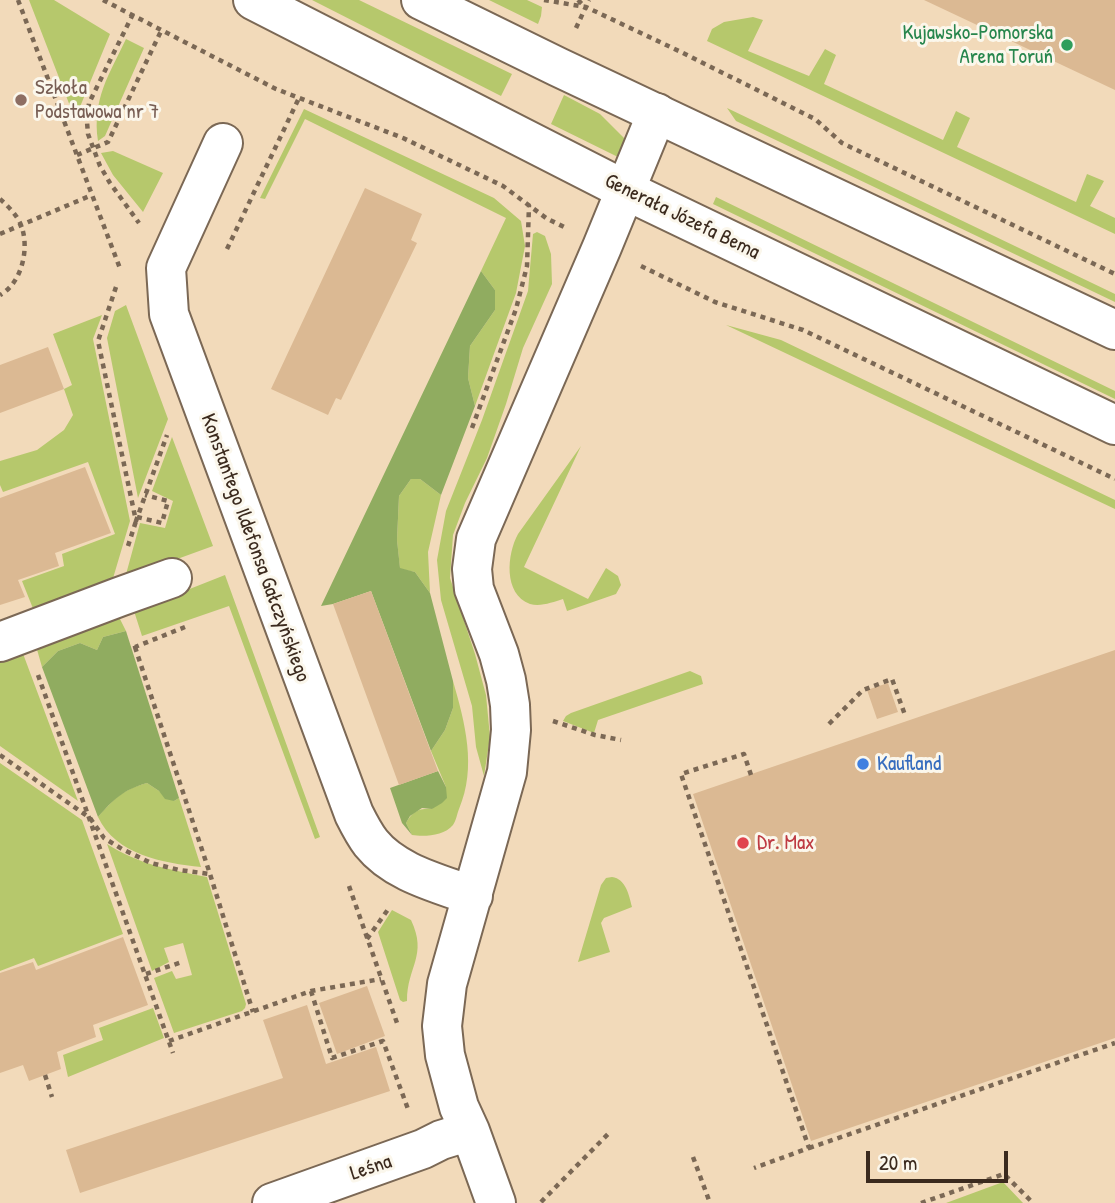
<!DOCTYPE html>
<meta charset="utf-8">
<style>
body{margin:0}
#map{position:relative;width:1115px;height:1203px;overflow:hidden;background:#f2daba;font-family:"Patrick Hand",sans-serif}
canvas{display:block}
.scale{position:absolute;left:866px;top:1151px;width:142px;height:32px;box-sizing:border-box;border:4px solid #3b2a1e;border-top:0;padding-left:9px;font-size:21px;line-height:24px;white-space:nowrap;color:#3b2a1e;-webkit-text-stroke:5px #fbf7ec;paint-order:stroke}
</style>
<div id="map">
<canvas width="1115" height="1203"></canvas>
<div class="scale">20 m</div>
</div>
<script>
const g = document.querySelector('canvas').getContext('2d');
g.lineJoin = 'round';
function fill(path, color) { g.fillStyle = color; g.fill(path, 'evenodd'); }
function strokePath(path, color, width, dash) { g.strokeStyle = color; g.lineWidth = width; g.lineCap = dash ? 'butt' : 'round'; g.setLineDash(dash || []); g.stroke(path); }
function drawText(font, color, halo, rows, align = 'center') {
  g.font = font + ' "Patrick Hand",sans-serif'; g.lineWidth = 6; g.setLineDash([]); g.textBaseline = 'middle'; g.strokeStyle = halo; g.fillStyle = color; for (const [text, x, y, turn = 0] of rows) {
    g.save(); g.translate(x, y); g.rotate((+turn || 0) * Math.PI / 180); g.textAlign = isNaN(turn) ? turn : align; if (halo) g.strokeText(text, 0, 0); g.fillText(text, 0, 0); g.restore();
  }
}
fill(new Path2D(`
 M29 0H54L110 34 75 119Z
 M312 0H359L512 74 501 96Z
 M489 0H527L542 7 541 16 538 24Z
 M753 17 763 20 748 51 809 76 825 49 836 55 824 84 943 140 956 111 970 118 957 147 1076 202 1087 174 1104 181 1090 206 1115 218V234L707 41 712 29 724 22Z
 M126 39 144 48 105 136 98 141C92 99 109 75 126 39Z
 M564 95 600 114 626 140 620 158 551 124Z
 M727 108 1115 294V302L736 121Z
 M304 109 494 198 521 221 525 246 516 293 475 406 468 378 470 346 495 310V290L481 271 506 218 305 119 265 199 260 198Z
 M113 151 163 173 143 212 113 175 101 153Z
 M716 197 1115 391V399L713 204Z
 M537 232 545 236 551 254 552 284 523 348 506 404 487 458 465 503 453 535 450 578 475 654 486 695 490 737 484 776 476 747 472 706 441 600 437 560 446 511 482 420 528 291 533 234Z
 M126 305 168 419 138 498 107 338 115 311Z
 M102 315 93 339 130 521 111 585 34 611 22 581 64 566 62 554 115 534 88 462 3 492 0 485V461L37 450 64 430 73 415 64 389 72 385 53 334Z
 M726 325 781 340 1115 500V509Z
 M172 437 213 546 125 578 140 523 165 528 173 501 152 491Z
 M581 446 524 567 588 599 606 568 618 576 621 585 616 594 567 611 563 599C553 602 541 607 530 604 503 594 507 554 518 534Z
 M411 479H420L441 495 428 552 430 593 415 572 400 569 397 540 399 496Z
 M225 575 320 837 315 839 229 606 142 636 134 611Z
 M119 617 126 631 103 637 97 650 80 643 58 651 42 667 36 646Z
 M22 651 78 801 0 746V658Z
 M690 671 701 676 703 684 598 720 594 733 563 721 566 716 571 713Z
 M453 681C465 723 477 767 459 809 457 814 456 821 453 825 444 836 424 837 412 835L406 823C412 812 419 808 432 809L446 787 431 751 445 730 453 708Z
 M0 763 82 820 123 934 38 966 34 958 0 971Z
 M147 783 174 801 179 798 201 867C163 863 116 855 98 817 115 798 122 790 147 783Z
 M107 844C137 864 172 870 207 877L246 1004 245 1008 242 1011 174 1033 154 978 172 971 176 979 192 975 183 943 164 948 169 962 152 971Z
 M612 877C626 879 629 895 632 907L604 918 601 923 610 952 578 962 601 885 606 878Z
 M392 910 411 920C428 956 407 966 407 1001L403 1002 400 1000 378 932Z
 M153 1008 164 1038 68 1077 63 1055 103 1040 99 1028Z
 M1003 1182 1023 1203H945H946Z`), '#b6c86c');
fill(new Path2D(`
 M481 271 495 290V310L470 346 468 378 475 406 441 495 420 479H411L399 496 397 540 400 568 415 572 430 593 453 681V708L445 730 431 751 371 591 333 604 321 606Z
 M126 631 179 798 174 801 165 799 159 791 147 783C123 790 114 799 98 817L42 667 58 651 80 643 97 650 103 637Z
 M438 771 446 787 447 798 442 803 432 809 422 808 410 816 406 823 412 835 402 823 390 788Z`), '#90ac60');
fill(new Path2D(`
 M924 0H1115V90Z
 M365 188 422 214 411 240 417 243 341 400 336 398 328 415 271 389Z
 M48 347 64 389 0 413V365Z
 M85 467 111 533 55 553 59 566 18 580 25 597 0 605V498Z
 M371 591 438 771 399 785 333 604Z
 M1115 650V1038L811 1141 693 794Z
 M888 683 898 712 877 719 867 690Z
 M123 937 148 1005 93 1025 96 1037 57 1052 61 1069 29 1081 23 1065 0 1073V973L33 962 36 970Z
 M367 986 385 1036 337 1054 319 1003Z
 M307 1005 326 1064 376 1047 390 1091 80 1193 66 1150 283 1078 263 1020Z`), '#dbb993');
const street = new Path2D(`
 M223 143 166 268 169 314 354 814C359 824 364 834 371 843 395 873 438 883 473 896
 M0 642 119 597 172 578
 M272 1203 423 1149 441 1140 470 1131
 M496 1203 470 1131 459 1107 445 1055 442 1026 447 984 507 772 511 730 510 705 506 680 499 654 474 589 472 569 476 539 602 247 657 113`);
const secondary = new Path2D(`
 M253 0 625 190 1115 425
 M421 0 558 67 1115 330`);
strokePath(street, '#7b6855', 42);
strokePath(secondary, '#7b6855', 42);
strokePath(new Path2D(`
 M18 0 121 271
 M103 0 276 89 403 138 503 186 546 218 564 227
 M544 0 586 7 681 52 815 119 842 143 1115 274
 M578 0 585 7
 M133 14 89 103 87 122 88 134 100 166 110 183 139 223
 M576 28 589 0
 M77 155 108 142 162 29
 M0 199C8 206 17 215 21 225 30 248 22 283 0 295
 M0 234 92 195
 M227 249 299 98
 M641 266 715 302 803 330 1115 479
 M116 287 98 341 136 521 167 435
 M472 428 516 309 527 266 529 205
 M137 517 162 523 168 501 145 495
 M128 546 136 521
 M135 646V647L185 627
 M135 647 210 874 253 1012
 M38 675 173 1053
 M553 721 595 735 621 740
 M829 724 863 690 892 679 905 715
 M0 755 90 818 104 838 122 849 151 863 179 870 210 874
 M751 775 744 754 681 774 809 1148 754 1168
 M349 886 397 1023
 M367 939 389 908
 M146 974 182 962
 M311 991 332 1058 383 1041 408 1109
 M169 1041 311 991 381 979
 M45 1075 52 1097
 M809 1148 1115 1043
 M693 1157 710 1203
 M541 1202 609 1133
 M921 1203 1004 1174 1033 1203`), '#7b6855', 4.5, [5, 5]);
strokePath(street, '#fff', 38);
strokePath(secondary, '#fff', 38);
for (const [x, y, r, color] of [
 [1067,45,7,"#2e9e5b"],
 [21,100,7,"#8d6e63"],
 [863,764,7,"#3f7fe0"],
 [743,843,7,"#e0444e"]
]) { const dot = new Path2D(); dot.arc(x, y, r, 0, 2 * Math.PI); g.fillStyle = color; g.fill(dot); strokePath(dot, '#fbf7ec', 2.5); }
drawText('21px', '#27864d', '#fbf7ec', [
 ["Kujawsko-Pomorska",1053,33],
 ["Arena Toruń",1053,57]
], 'right');
drawText('21px', '#785e54', '#fbf7ec', [
 ["Szkoła",35,88],
 ["Podstawowa nr 7",35,112]
], 'left');
drawText('21px', '#3b2a1e', '#fbf7ec', [
 ["Generała Józefa Bema",682,217,26],
 ["Konstantego Ildefonsa Gałczyńskiego",255,548,70],
 ["Leśna",371,1168,-19]
]);
drawText('21px', '#366cbe', '#fbf7ec', [
 ["Kaufland",877,764]
], 'left');
drawText('21px', '#be3a42', '#fbf7ec', [
 ["Dr. Max",757,843]
], 'left');
</script>
